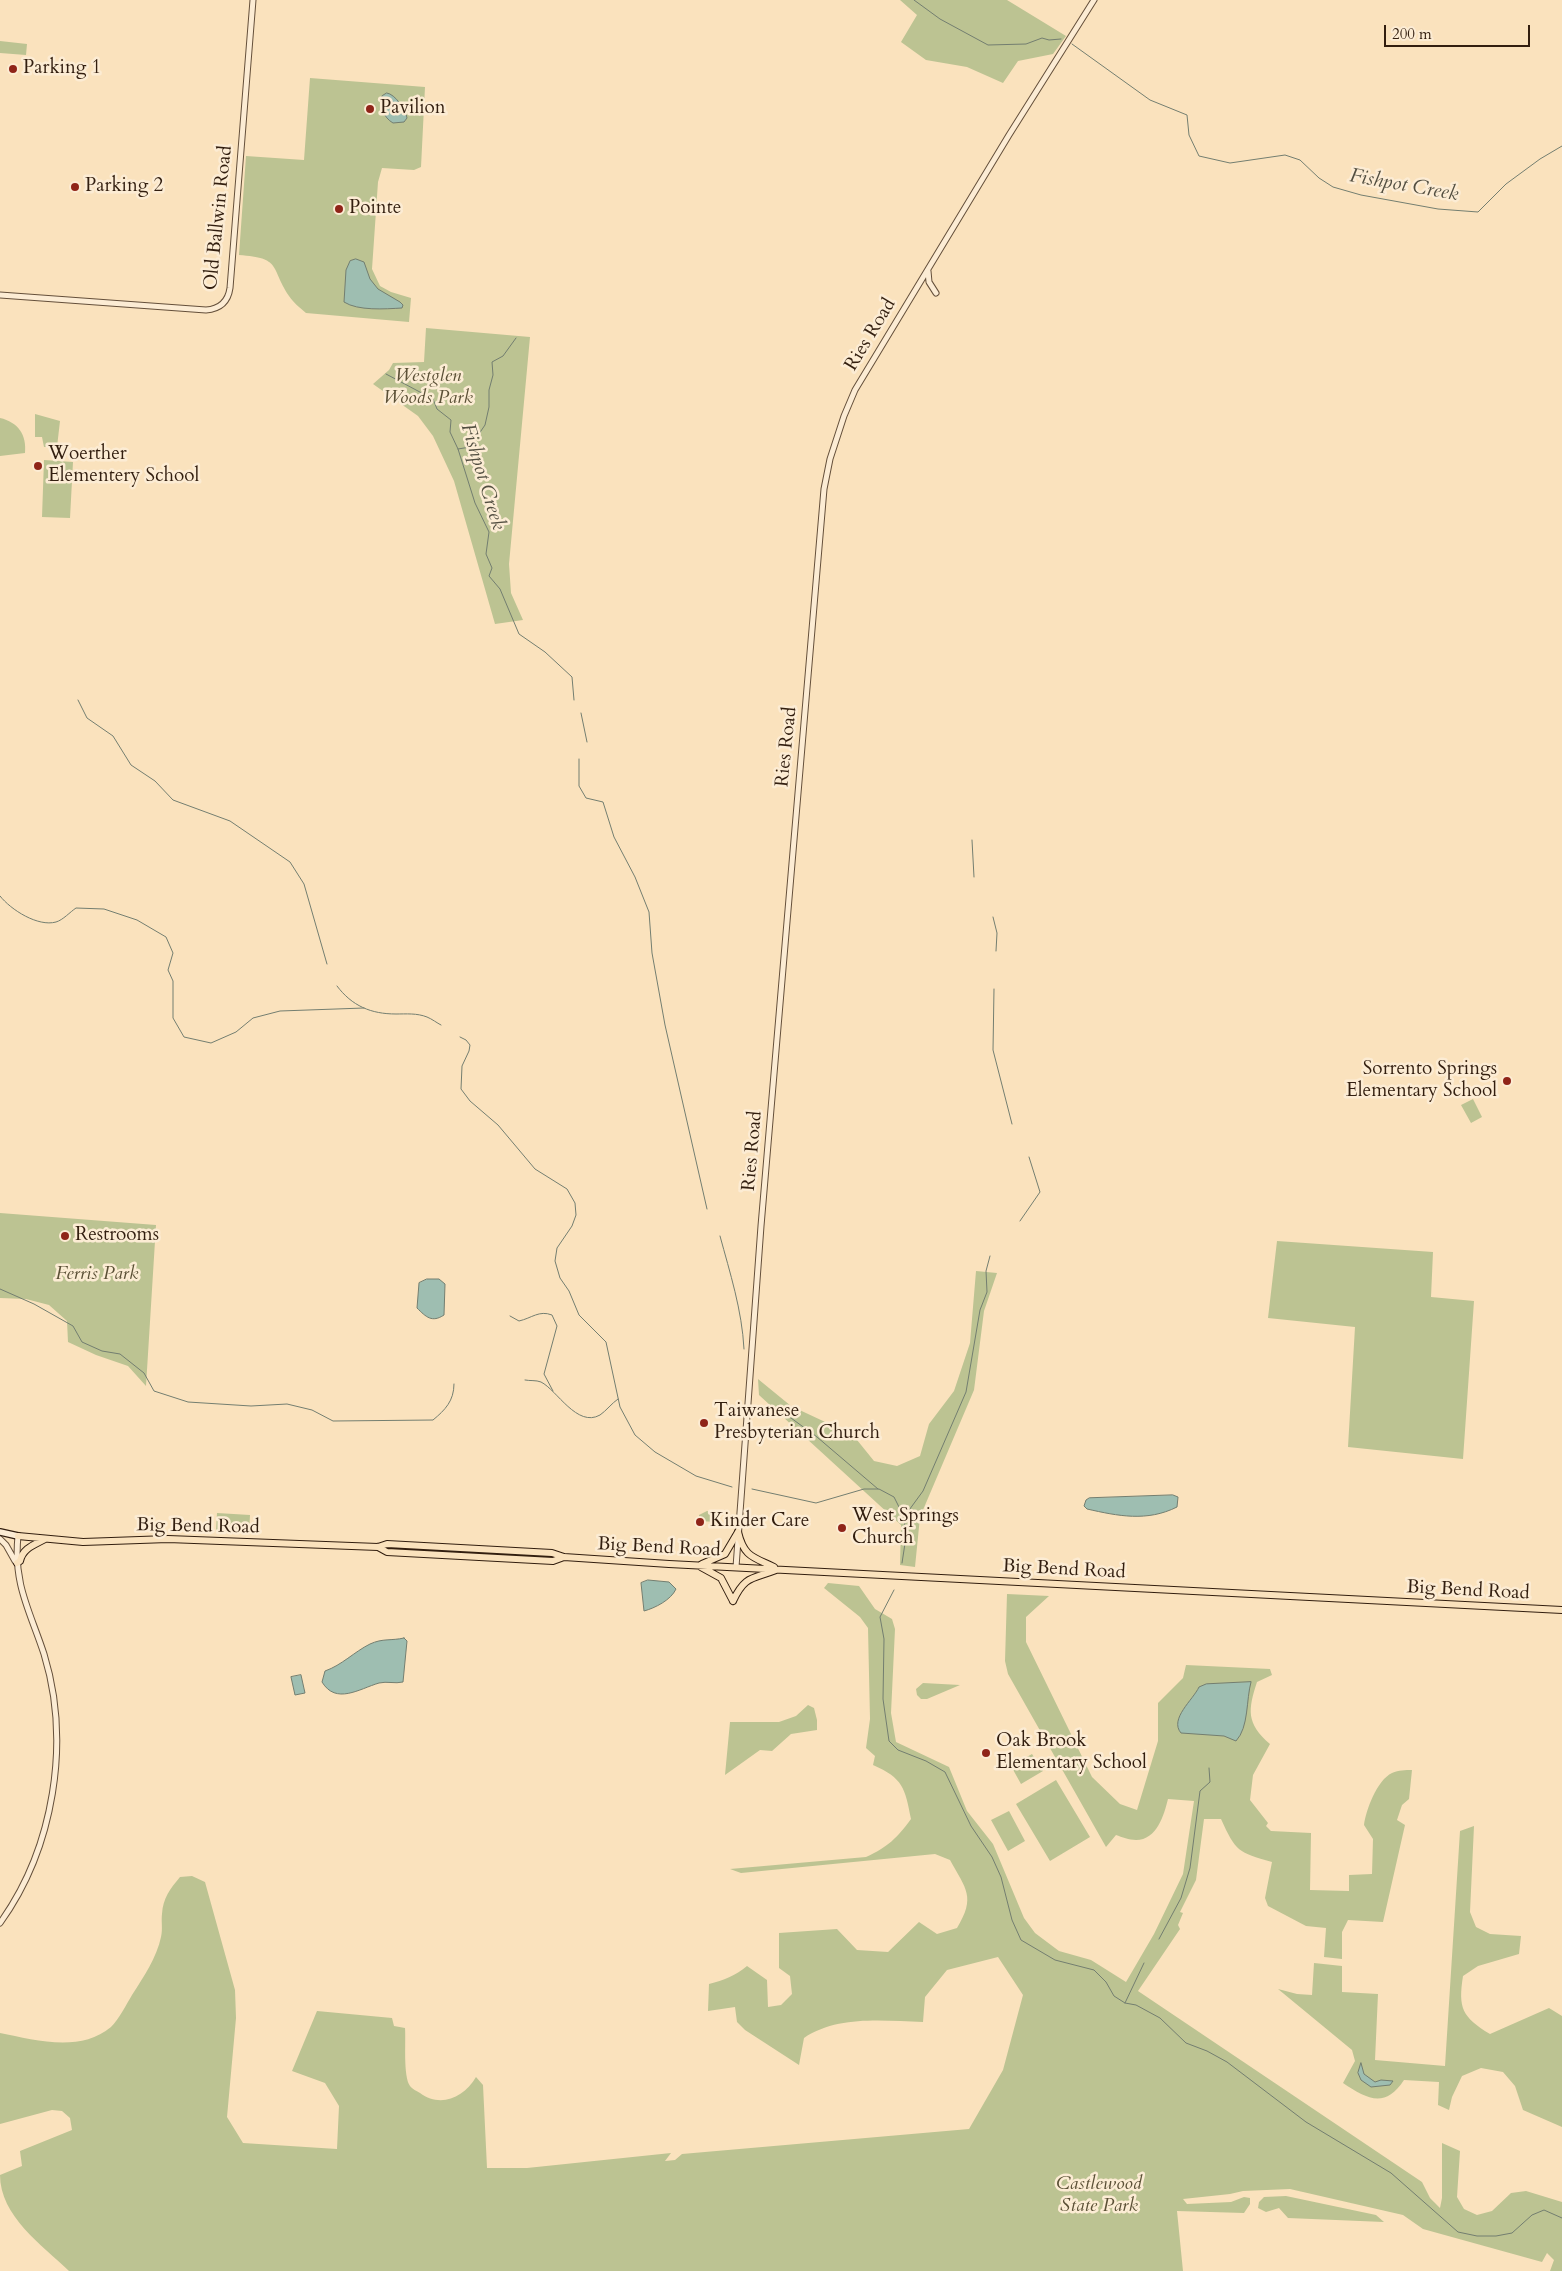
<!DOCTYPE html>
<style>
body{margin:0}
#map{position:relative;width:1562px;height:2271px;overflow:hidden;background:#fae2bd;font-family:Cardo,serif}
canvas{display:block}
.scale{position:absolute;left:1384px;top:25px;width:146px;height:22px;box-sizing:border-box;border:2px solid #321e0f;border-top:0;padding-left:6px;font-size:15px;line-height:18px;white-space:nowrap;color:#321e0f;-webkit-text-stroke:4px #fcecd4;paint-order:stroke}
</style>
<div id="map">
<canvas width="1562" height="2271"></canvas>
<div class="scale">200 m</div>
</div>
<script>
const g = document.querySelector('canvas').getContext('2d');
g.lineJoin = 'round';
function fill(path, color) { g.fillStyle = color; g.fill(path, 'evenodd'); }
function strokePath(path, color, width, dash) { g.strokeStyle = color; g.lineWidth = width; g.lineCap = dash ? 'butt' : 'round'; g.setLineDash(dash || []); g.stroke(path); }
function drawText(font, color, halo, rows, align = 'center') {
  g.font = font + ' Cardo,serif'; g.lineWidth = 5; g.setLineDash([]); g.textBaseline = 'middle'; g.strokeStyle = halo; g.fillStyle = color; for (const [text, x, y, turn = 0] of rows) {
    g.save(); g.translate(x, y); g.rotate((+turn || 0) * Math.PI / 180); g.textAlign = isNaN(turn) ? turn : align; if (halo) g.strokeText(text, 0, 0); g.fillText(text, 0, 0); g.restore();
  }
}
fill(new Path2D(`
 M900 0H1007L1066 36 1053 54 1018 61 1003 83 967 67 926 60 901 42 917 15Z
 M0 41 27 44 26 55 0 53Z
 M310 78 425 87 421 167 414 170 382 168 378 182 372 269 380 286 391 292 411 298 409 322 306 313C300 308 293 302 289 296 270 267 282 258 239 255L246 156 304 160Z
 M426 328 530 337 509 564 511 593 523 620 495 624 454 481 433 436 418 416 373 384 389 370 393 363 424 362Z
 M35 414 60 421 57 447H44L42 437H35Z
 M0 418C18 422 27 435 25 453L0 456Z
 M44 460 73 462 70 518 42 517Z
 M1473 1099 1482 1117 1471 1123 1461 1105Z
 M0 1213 156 1225 146 1386 128 1366 96 1355 68 1342 67 1321 49 1305 26 1299 0 1298Z
 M1277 1241 1433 1252 1431 1297 1474 1301 1463 1459 1348 1447 1355 1327 1268 1318Z
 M976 1271 997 1273 984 1311 974 1390 920 1517 915 1567 900 1565 901 1525 759 1395 758 1379 791 1406 853 1435 874 1461 897 1466 920 1456 929 1424 954 1391 970 1343Z
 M707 1511 715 1512 717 1522 699 1521V1515Z
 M217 1513 250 1515 249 1533 216 1531Z
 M828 1583 859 1586 875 1609 892 1619 895 1629 891 1713 896 1742 949 1767 967 1811 993 1844 1024 1918 1035 1933 1059 1951 1091 1960 1126 1982 1154 1934 1183 1874 1194 1801 1168 1799C1164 1815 1157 1840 1136 1840 1129 1840 1122 1837 1116 1835L1106 1847 1008 1674 1005 1661 1007 1594 1049 1596 1026 1617V1642L1092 1777 1120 1804 1137 1810 1158 1741V1703L1183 1678 1186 1665 1270 1669 1272 1675 1257 1682C1248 1710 1246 1723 1270 1744L1253 1775 1250 1800 1268 1823 1266 1826 1271 1831 1311 1833 1310 1890 1349 1891V1875L1372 1874 1373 1839 1364 1825C1366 1810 1377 1780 1392 1773 1399 1770 1405 1770 1412 1770L1409 1799 1402 1805 1397 1820 1405 1825 1383 1922 1348 1920 1342 1932V1959L1324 1957 1326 1928 1306 1926 1268 1906 1265 1898 1272 1862C1238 1852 1236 1852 1221 1819H1204L1196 1880 1180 1912 1183 1913 1178 1925 1180 1929 1138 1991 1422 2182 1430 2198 1440 2208 1442 2198V2143L1460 2151 1457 2197 1464 2209 1477 2215 1492 2211 1511 2193 1526 2191 1562 2202V2271H1550L1554 2260 1547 2253 1542 2262 1423 2229 1403 2215 1290 2189 1243 2191 1230 2194 1183 2199 1187 2204 1231 2202 1244 2197 1250 2198V2204L1244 2213 1177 2211 1183 2271H69C42 2245 0 2216 0 2175L22 2166 20 2151 72 2130 70 2118 62 2111 52 2110 0 2124V2033C35 2040 80 2053 111 2027 119 2019 126 2005 132 1995 143 1978 157 1957 161 1937 163 1929 161 1921 162 1914 163 1898 170 1889 180 1877L192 1876 205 1882 235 1990 236 2018 227 2117 243 2143 337 2149 339 2106 325 2083 292 2071 317 2011 392 2018 394 2026 405 2028C406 2041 403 2076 410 2086 412 2089 417 2091 420 2093 440 2108 464 2098 476 2077L483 2085 487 2168H527L671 2153 665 2161 675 2160 682 2154 969 2129 1003 2070 1023 1995 998 1957 947 1970 925 1997 923 2022C884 2021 838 2015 804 2038L799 2065 745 2030 737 2022 735 2007 708 2011 709 1984C724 1980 735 1976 747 1966L767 1980 768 2007 781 2005 792 1994 790 1976 779 1968V1933L837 1929 857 1950 888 1952 919 1922 937 1934 957 1928C976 1897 966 1889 950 1860L935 1854 741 1873 730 1869 866 1857C888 1847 897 1838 911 1819 905 1788 903 1778 873 1765L875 1756 866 1748 870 1719 868 1628 860 1617 824 1588Z
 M923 1683 960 1685 927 1699H921L917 1695 916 1689Z
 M808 1705 814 1708 817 1720V1730L791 1734 772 1751 760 1750 725 1775 730 1722H779L796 1716Z
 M1032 1754 1043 1771 1021 1784 1011 1766Z
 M1056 1780 1090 1837 1050 1861 1016 1804Z
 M1009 1811 1025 1841 1008 1851 991 1820Z
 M1474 1826 1470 1912 1476 1927 1490 1934 1521 1936 1519 1954 1478 1966 1463 1976C1458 2008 1462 2017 1490 2034L1549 2008 1562 2016V2127L1523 2110 1515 2086 1503 2072 1481 2068 1462 2076 1452 2097 1449 2110 1438 2105 1439 2082 1404 2080C1385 2109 1367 2099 1343 2083L1355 2061 1352 2050 1278 1989 1297 1994 1312 1995 1314 1963 1342 1966V1992L1378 1994 1375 2060 1445 2066 1460 1831Z
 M1286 2196 1376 2215 1384 2222 1288 2218 1279 2208 1266 2212 1258 2208 1259 2202 1264 2197Z`), '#bcc392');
const water = new Path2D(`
 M387 93C395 94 406 110 407 118L404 122 393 123C384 118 378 105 382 96Z
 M356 259 364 262 370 279 378 289 400 302 403 305 402 308C385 309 358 311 344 302L346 270 350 261Z
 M427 1279H439L445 1284 444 1315C432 1323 426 1317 417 1308L419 1283Z
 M1173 1495 1178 1497 1177 1507C1147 1522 1118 1516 1087 1509L1084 1506 1086 1500 1089 1498Z
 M648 1580 669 1582 676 1589C671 1600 655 1608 644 1611L641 1583Z
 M404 1638 407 1641 403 1682C395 1684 387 1681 379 1683 359 1689 336 1705 322 1682L325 1671C342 1665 354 1652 370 1644 383 1638 391 1641 404 1638Z
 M301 1675 305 1693 295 1695 291 1677Z
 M1251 1682C1246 1700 1249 1727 1236 1741L1224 1736 1181 1733C1169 1719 1193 1700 1199 1687L1206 1684Z
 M1361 2063 1364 2074 1375 2082 1381 2080 1393 2081 1390 2085 1371 2087 1361 2080 1358 2073Z`);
fill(water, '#9ebeb1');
strokePath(water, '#737e70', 1);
strokePath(new Path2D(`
 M914 0 940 19 988 45 1026 44 1042 38 1049 40 1061 39
 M1072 44 1150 100 1187 115 1189 135 1199 156 1230 163 1285 155 1300 160 1319 178 1333 187 1361 195 1438 209 1478 212 1506 184 1540 159 1562 146
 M386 374 433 399 437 409 451 420 450 432 458 449 475 503 489 532 486 554 492 568 489 576 500 589 519 634 545 652 572 677 574 700
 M458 449 470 447 485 425 489 407V390L493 375 492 362 503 356 516 338
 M78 700 87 718 113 736 131 765 155 781 173 800 230 821 290 862 304 884 327 964
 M581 713 587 742
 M579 759V786L586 798 603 802 614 837 635 877 649 912 652 953 665 1025 707 1209
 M972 840 974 877
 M0 896C11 910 38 927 56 922 63 920 70 912 76 908L104 909 137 920 166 937 173 953 168 970 173 981V1018L184 1037 211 1043 236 1032 253 1018 280 1011 364 1008
 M993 917 997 933 996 951
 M337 986C352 1006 371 1014 396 1014 406 1014 417 1013 427 1017 432 1019 437 1023 441 1025
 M994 989 993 1050 1012 1124
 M460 1037 466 1040 470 1045 469 1051 462 1066 461 1089 470 1101 498 1125 535 1169 567 1189 575 1203 576 1215 572 1226 557 1248 555 1261 560 1278 569 1291 579 1315 606 1342 620 1407 635 1435 655 1452 696 1476 732 1487
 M1020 1221 1040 1192 1029 1157
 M720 1236C730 1273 742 1310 744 1349
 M0 1289 34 1304 73 1326 82 1342 102 1351 120 1354 144 1373 154 1391 188 1402 251 1406 287 1404 312 1410 333 1421 433 1420C445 1410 454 1401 454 1384
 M510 1316 519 1321C532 1318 539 1310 552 1315L557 1326 544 1374 553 1391
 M525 1380C530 1381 536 1380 541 1382 557 1390 577 1428 600 1415 606 1411 612 1403 618 1399
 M764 1407 791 1418 817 1437 878 1489
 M752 1489 816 1503 864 1489H879L894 1497 904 1517 906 1537 902 1563
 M904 1517 923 1491 966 1392 980 1310 987 1292 986 1271 990 1256
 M894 1590 880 1617 884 1639 883 1699 889 1741 898 1750 926 1761 945 1772 971 1826 992 1857 1001 1877 1012 1920 1021 1940 1055 1960 1094 1970 1106 1982 1114 1996 1125 2003 1136 2005 1160 2018 1186 2043 1207 2051 1227 2062 1306 2122 1391 2173 1458 2232 1477 2236H1496L1512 2233 1532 2215 1544 2210 1562 2218
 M1159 1939 1181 1898 1190 1868 1200 1791 1210 1782 1209 1768
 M1125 2003 1144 1963`), '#737e70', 1);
const tertiary = new Path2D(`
 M928 271 929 282 936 293
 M0 295 206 310C220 309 228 302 230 288L253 0
 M0 1539 6 1545 15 1561
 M736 1567 761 1226 824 489 830 459 844 416 855 390 1009 135 1094 0
 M0 1923C54 1848 71 1742 44 1654 30 1611 13 1584 18 1536`);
const secondary = new Path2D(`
 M0 1532 18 1536`);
const primary = new Path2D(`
 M738 1532C744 1557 753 1557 774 1567
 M18 1536 83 1542 168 1539 378 1547 387 1544 552 1553 564 1557 669 1564 1562 1610
 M378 1547 387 1552 553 1561 564 1557
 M17 1563 20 1561C23 1548 34 1545 45 1539
 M702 1564 725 1554 738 1532
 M701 1567 721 1578 733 1601
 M733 1601C745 1575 753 1579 776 1570`);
strokePath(tertiary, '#644f3a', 7);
strokePath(secondary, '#321e0f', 8);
strokePath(primary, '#321e0f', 8);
strokePath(tertiary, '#fcecd4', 5);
strokePath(secondary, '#fcecd4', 5.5);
strokePath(primary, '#fae2bd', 6);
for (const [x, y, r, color] of [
 [13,69,5,"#8f2418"],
 [370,109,5,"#8f2418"],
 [75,187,5,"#8f2418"],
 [339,209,5,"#8f2418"],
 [38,466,5,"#8f2418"],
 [1507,1081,5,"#8f2418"],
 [65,1236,5,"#8f2418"],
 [704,1423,5,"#8f2418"],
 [700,1522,5,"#8f2418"],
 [842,1528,5,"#8f2418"],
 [986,1753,5,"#8f2418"]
]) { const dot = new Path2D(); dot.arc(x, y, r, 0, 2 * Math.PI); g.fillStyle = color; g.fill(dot); strokePath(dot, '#fcecd4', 2); }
drawText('19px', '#321e0f', '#fcecd4', [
 ["Parking 1",23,69],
 ["Pavilion",380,109],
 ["Parking 2",85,187],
 ["Pointe",349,209],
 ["Woerther",48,455],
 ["Elementery School",48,477],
 ["Sorrento Springs",1497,1070,"right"],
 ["Elementary School",1497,1092,"right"],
 ["Restrooms",75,1236],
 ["Taiwanese",714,1412],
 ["Presbyterian Church",714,1434],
 ["West Springs",852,1517],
 ["Church",852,1539],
 ["Kinder Care",710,1522],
 ["Oak Brook",996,1742],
 ["Elementary School",996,1764]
], 'left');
drawText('19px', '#321e0f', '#fcecd4', [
 ["Old Ballwin Road",219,218,-84],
 ["Ries Road",871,335,-59],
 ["Ries Road",787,747,-84],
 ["Ries Road",753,1151,-85],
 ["Big Bend Road",198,1527,1],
 ["Big Bend Road",659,1548,3],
 ["Big Bend Road",1064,1570,3],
 ["Big Bend Road",1468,1591,3]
]);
drawText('italic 19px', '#5b5036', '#fcecd4', [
 ["Westglen",428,377],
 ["Woods Park",428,399],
 ["Ferris Park",97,1275],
 ["Castlewood",1099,2185],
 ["State Park",1099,2207]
]);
drawText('italic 20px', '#524e40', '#fcecd4', [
 ["Fishpot Creek",1404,186,10],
 ["Fishpot Creek",482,477,73]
]);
</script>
